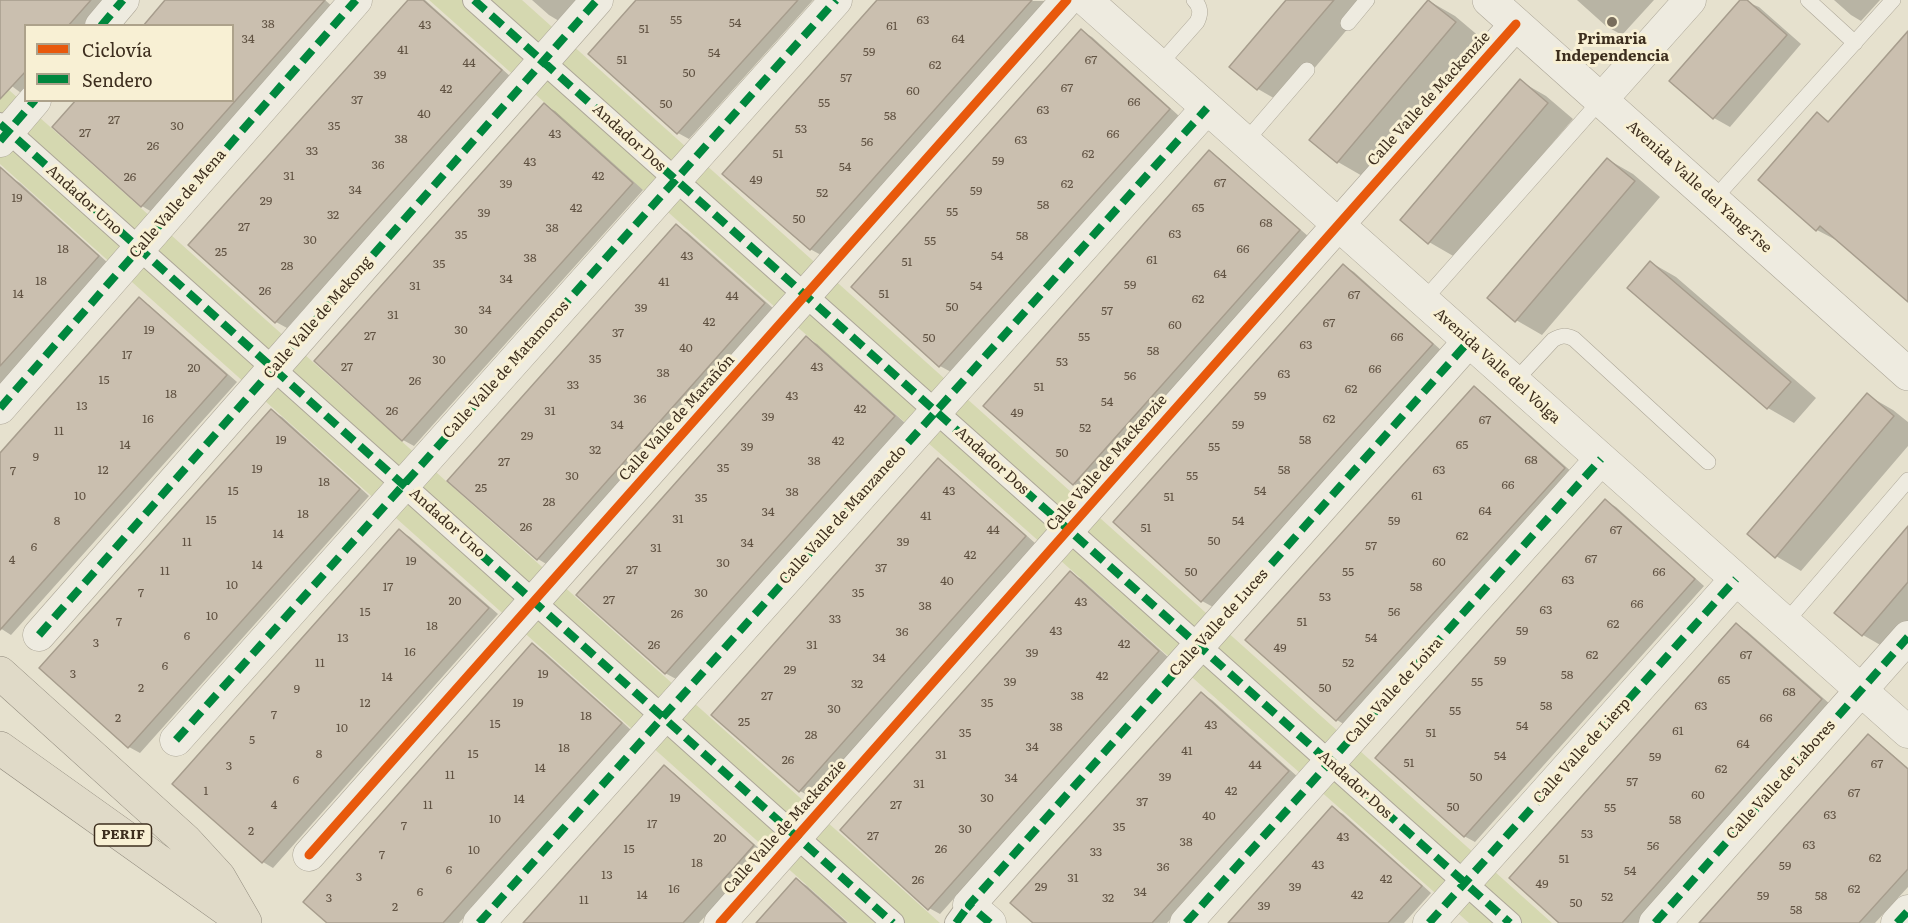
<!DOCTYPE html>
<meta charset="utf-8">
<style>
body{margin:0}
#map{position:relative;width:1908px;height:923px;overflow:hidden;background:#e6e1ce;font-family:Literata,serif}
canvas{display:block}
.legend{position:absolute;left:24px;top:24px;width:210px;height:78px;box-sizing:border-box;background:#f8f0d4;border:2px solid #ada28b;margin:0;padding:8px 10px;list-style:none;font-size:18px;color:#3d2e1e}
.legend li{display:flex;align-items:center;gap:12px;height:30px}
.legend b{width:30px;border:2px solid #ada28b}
</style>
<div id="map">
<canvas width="1908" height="923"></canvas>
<ul class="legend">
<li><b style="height:8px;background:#e8590c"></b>Ciclovía</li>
<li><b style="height:8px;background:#00873e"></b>Sendero</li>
</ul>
</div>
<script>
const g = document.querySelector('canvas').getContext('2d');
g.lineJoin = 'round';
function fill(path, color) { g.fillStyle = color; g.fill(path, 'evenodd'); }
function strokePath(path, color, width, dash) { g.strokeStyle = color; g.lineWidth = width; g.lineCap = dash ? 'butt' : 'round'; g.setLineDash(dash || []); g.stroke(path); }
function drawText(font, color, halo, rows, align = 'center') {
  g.font = font + ' Literata,serif'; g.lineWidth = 6; g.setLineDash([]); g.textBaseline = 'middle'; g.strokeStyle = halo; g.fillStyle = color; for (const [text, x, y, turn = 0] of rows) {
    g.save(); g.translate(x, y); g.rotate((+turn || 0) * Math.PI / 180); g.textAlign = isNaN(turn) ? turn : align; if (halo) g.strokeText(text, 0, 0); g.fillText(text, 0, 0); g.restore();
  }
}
fill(new Path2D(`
 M429 0H522L1552 923H1469Z
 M0 82 940 923H849L0 164Z`), '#d5d8b0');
fill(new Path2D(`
 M0 0H106L83 26H26V88L21 93 0 77Z
 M167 0H325L334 8 152 212 142 206 232 100V26Z
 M410 0H425L511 77 287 328 276 322 190 245Z
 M532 0H578L559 21 549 15Z
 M639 0H813L689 139 678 133Z
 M879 0 1046 1 821 255 810 249Z
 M1288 0H1372L1284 104 1258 89 1231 67Z
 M1577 0H1654L1622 35 1606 26Z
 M1742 0 1759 7 1801 44 1730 127 1714 118 1671 81Z
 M1834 0H1880L1861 21 1851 15Z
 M1429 1 1455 16 1481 38 1364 177 1338 162Z
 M1081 31 1092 37 1179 116 951 372 940 366 853 287Z
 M1908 33V300L1837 238 1836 240 1817 230V114L1830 122Z
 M1520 81 1546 96 1573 119 1455 257 1429 242Z
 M544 105 555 111 643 190 414 446 403 440 316 361Z
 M1209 152 1219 158 1309 237 1084 490 1074 484 985 406Z
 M1607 159 1633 174 1660 197 1542 335 1516 320Z
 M10 177 20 183 108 263 0 384V188Z
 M676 226 687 232 775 310 548 565 538 559Z
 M1650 262 1676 277 1816 398 1794 423 1768 408 1629 288Z
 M1343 265 1354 272 1442 351 1213 607 1202 601 1115 522Z
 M139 299 149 305 237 382 11 635 0 628V456Z
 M807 338 817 344 905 423 676 679 665 673Z
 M1474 388 1484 394 1574 474 1347 726 1337 720 1247 640Z
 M1867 395 1893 410 1908 422V446L1801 571 1776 556Z
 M271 411 282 417 369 496 140 753 129 747Z
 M938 460 948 466 1035 543 811 797 800 791 713 715Z
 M1606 501 1616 507 1704 586 1475 842 1464 836Z
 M1908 528V628L1889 650 1863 635 1837 612Z
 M400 531 410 537 498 614 273 868 263 862Z
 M1070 573 1081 579 1169 658 940 914 929 908Z
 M1736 625 1747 631 1831 705 1638 923H1562Z
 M533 645 543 651 631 730 459 923H329Z
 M1202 694 1212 700 1299 778 1167 923H1035Z
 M1868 736 1878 742 1908 768V887L1875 923H1701Z
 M664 767 674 773 763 852 699 923H524Z
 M1332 808 1343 814 1431 893 1404 923H1230Z
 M796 879 807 886 848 923H757Z`), '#0003');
const building = new Path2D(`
 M0 0H91L68 26H26V71L0 99Z
 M165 0H325L141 207 52 127 76 100H232V26H143Z
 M408 0H423L502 70 275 323 188 245Z
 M636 0H798L677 134 588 54Z
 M877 0H1032L810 250 722 174Z
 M1286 0H1334L1257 90 1229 67Z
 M1428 0 1456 22 1337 163 1309 140Z
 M1740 0H1747L1787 35 1713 119 1669 81Z
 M1081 29 1170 109 939 367 851 287Z
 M1908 31V302L1820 226 1816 231 1758 180 1817 112 1828 122Z
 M1520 79 1548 103 1428 244 1400 220Z
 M544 103 633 183 402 441 314 361Z
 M1209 150 1300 230 1073 485 983 406Z
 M1607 158 1635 181 1515 322 1487 298Z
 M0 167 99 256 0 366Z
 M676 224 765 303 537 560 447 481Z
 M1650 261 1791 382 1767 409 1627 288Z
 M1343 264 1433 344 1201 602 1113 522Z
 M139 297 227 375 0 630V453Z
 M806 336 895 416 665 674 576 595Z
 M1474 386 1565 468 1336 721 1245 640Z
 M1867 393 1894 416 1775 558 1747 534Z
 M271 409 360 489 128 748 39 668Z
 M938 458 1026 536 799 792 711 715Z
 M1605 499 1695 579 1464 837 1375 758Z
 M1908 526V582L1862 636 1834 613Z
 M399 529 489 608 262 863 172 784Z
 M1070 571 1159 651 928 910 840 830Z
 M1736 623 1822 699 1622 923H1559L1509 878Z
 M532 643 622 723 443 923H327L303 902Z
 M1201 692 1289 771 1152 923H1033L1010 903Z
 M1868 734 1908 769V869L1859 923H1699Z
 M664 765 754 845 731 871 683 923H523Z
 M1332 806 1422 886 1388 923H1228Z
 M796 878 846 923H756Z`);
fill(building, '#cabfaf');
strokePath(building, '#a79d8d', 1.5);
const service = new Path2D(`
 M1808 0 1855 43
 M1348 23 1367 0
 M1159 65 1197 22C1201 14 1201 7 1194 0
 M1245 142 1307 70
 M1713 200 1893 0
 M1424 300 1601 100
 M1514 382 1553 340C1561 335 1566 335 1574 339L1708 462
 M1785 623 1908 480`);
const pedestrian = new Path2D(`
 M474 0 1510 923
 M0 124 893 923
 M956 923 969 905`);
const minor = new Path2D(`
 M1086 0 1908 732
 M101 26 123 0
 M1601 100 1690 0
 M0 141 35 100
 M0 408 356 0
 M39 635 597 0
 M176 740 836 0
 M309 855 1067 0
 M479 923 1207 108
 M720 923 1516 24
 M990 923 969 905 1469 341
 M1186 923 1601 459
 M1429 923 1736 579
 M1655 923 1908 637
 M1897 923 1908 911`);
const tertiary = new Path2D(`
 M1489 0 1908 374`);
const trunk = new Path2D(`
 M0 673 185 840 219 877 245 922
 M0 748 237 917`);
strokePath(service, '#aca697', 16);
strokePath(pedestrian, '#aca697', 24);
strokePath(minor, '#aca697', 33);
strokePath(tertiary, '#aca697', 34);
strokePath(trunk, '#918b7e', 34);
strokePath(service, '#eeebe0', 15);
strokePath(pedestrian, '#eeebe0', 22);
strokePath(minor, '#eeebe0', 32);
strokePath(tertiary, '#eeebe0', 33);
strokePath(trunk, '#e0dac8', 33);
strokePath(new Path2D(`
 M474 0 1510 923
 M101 26 123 0
 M0 124 893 923
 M0 141 35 100
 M0 408 356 0
 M39 635 597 0
 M176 740 836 0
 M479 923 1207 108
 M956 923 969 905
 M990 923 969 905 1469 341
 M1186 923 1601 459
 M1429 923 1736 579
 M1655 923 1908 637
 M1897 923 1908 911`), '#00873e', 8, [15, 8]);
strokePath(new Path2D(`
 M309 855 1067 0
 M720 923 1516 24`), '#e8590c', 9);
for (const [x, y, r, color] of [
 [1612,22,6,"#786d5c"]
]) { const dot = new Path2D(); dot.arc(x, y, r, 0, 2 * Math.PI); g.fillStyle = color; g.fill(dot); strokePath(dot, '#f8f0d4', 2); }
drawText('12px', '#605242', null, [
 ["55",676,20],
 ["63",923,20],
 ["54",735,23],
 ["38",268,24],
 ["43",425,25],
 ["61",892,26],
 ["51",644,29],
 ["34",248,39],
 ["64",958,39],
 ["41",403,50],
 ["59",869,52],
 ["54",714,53],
 ["51",622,60],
 ["67",1091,60],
 ["44",469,63],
 ["62",935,65],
 ["50",689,73],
 ["39",380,75],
 ["57",846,78],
 ["67",1067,88],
 ["42",446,89],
 ["60",913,91],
 ["37",357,100],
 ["66",1134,102],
 ["55",824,103],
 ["50",666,104],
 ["63",1043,110],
 ["40",424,114],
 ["58",890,116],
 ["27",114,120],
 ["30",177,126],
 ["35",334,126],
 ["53",801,129],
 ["27",85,133],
 ["43",555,134],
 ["66",1113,134],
 ["38",401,139],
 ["63",1021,140],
 ["56",867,142],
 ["26",153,146],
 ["33",312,151],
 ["51",778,154],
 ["62",1088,154],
 ["59",998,161],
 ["43",530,162],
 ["36",378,165],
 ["54",845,167],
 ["31",289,176],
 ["42",598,176],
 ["26",130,177],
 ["49",756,180],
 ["67",1220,183],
 ["39",506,184],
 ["62",1067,184],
 ["34",355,190],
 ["59",976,191],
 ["52",822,193],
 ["19",17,198],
 ["29",266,201],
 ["58",1043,205],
 ["42",576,208],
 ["65",1198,208],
 ["55",952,212],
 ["39",484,213],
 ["32",333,215],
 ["50",799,219],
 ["68",1266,223],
 ["27",244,227],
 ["38",552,228],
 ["63",1175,234],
 ["35",461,235],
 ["58",1022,236],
 ["30",310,240],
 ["55",930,241],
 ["18",63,249],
 ["66",1243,249],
 ["25",221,252],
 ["43",687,256],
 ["54",997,256],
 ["38",530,258],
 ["61",1152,260],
 ["51",907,262],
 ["35",439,264],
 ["28",287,266],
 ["64",1220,274],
 ["34",506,279],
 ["18",41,281],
 ["41",664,282],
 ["59",1130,285],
 ["31",415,286],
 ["54",976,286],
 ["26",265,291],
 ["14",18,294],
 ["51",884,294],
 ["67",1354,295],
 ["44",732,296],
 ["62",1198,299],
 ["50",952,307],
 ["39",641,308],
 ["34",485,310],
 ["57",1107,311],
 ["31",393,315],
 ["42",709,322],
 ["67",1329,323],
 ["60",1175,325],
 ["19",149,330],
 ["30",461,330],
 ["37",618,333],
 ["27",370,336],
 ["55",1084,337],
 ["66",1397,337],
 ["50",929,338],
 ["63",1306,345],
 ["40",686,348],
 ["58",1153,351],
 ["17",127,355],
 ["35",595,359],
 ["30",439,360],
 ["53",1062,362],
 ["27",347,367],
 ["43",817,367],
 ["20",194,368],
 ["66",1375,369],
 ["38",663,373],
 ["63",1284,374],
 ["56",1130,376],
 ["15",104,380],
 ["26",415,381],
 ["33",573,385],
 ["51",1039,387],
 ["62",1351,389],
 ["18",171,394],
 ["43",792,396],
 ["59",1260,396],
 ["36",640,399],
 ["54",1107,402],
 ["13",82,406],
 ["42",860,409],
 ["26",392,411],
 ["31",550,411],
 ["49",1017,413],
 ["39",768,417],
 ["16",148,419],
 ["62",1329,419],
 ["67",1485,420],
 ["34",617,425],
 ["59",1238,425],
 ["52",1085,428],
 ["11",59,431],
 ["29",527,436],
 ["19",281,440],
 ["58",1305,440],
 ["42",838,441],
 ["14",125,445],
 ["65",1462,445],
 ["39",747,447],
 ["55",1214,447],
 ["32",595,450],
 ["50",1062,453],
 ["9",36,457],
 ["68",1531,460],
 ["38",814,461],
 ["27",504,462],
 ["35",723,468],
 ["19",257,469],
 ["12",103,470],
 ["58",1284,470],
 ["63",1439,470],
 ["7",13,471],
 ["30",572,476],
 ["55",1192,476],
 ["18",324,482],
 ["66",1508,485],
 ["25",481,488],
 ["15",233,491],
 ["43",949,491],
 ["54",1260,491],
 ["38",792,492],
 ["10",80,496],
 ["61",1417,496],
 ["51",1169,497],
 ["35",701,498],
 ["28",549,502],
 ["64",1485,511],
 ["34",768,512],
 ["18",303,514],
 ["41",926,516],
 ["31",678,519],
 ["15",211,520],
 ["8",57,521],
 ["54",1238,521],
 ["59",1394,521],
 ["26",526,527],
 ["51",1146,528],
 ["44",993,530],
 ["67",1616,530],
 ["14",278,534],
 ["62",1462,536],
 ["50",1214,541],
 ["11",187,542],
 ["39",903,542],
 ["34",747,543],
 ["57",1371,546],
 ["6",34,547],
 ["31",656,548],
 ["42",970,555],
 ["67",1591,559],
 ["4",12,560],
 ["19",411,561],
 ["60",1439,562],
 ["30",723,563],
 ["14",257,565],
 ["37",881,568],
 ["27",632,570],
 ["11",165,571],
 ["50",1191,572],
 ["55",1348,572],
 ["66",1659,572],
 ["63",1568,580],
 ["40",947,581],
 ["10",232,585],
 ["17",388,587],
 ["58",1416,587],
 ["7",141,593],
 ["30",701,593],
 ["35",858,593],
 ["53",1325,597],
 ["27",609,600],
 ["20",455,601],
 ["43",1081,602],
 ["66",1637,604],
 ["38",925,606],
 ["63",1546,610],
 ["15",365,612],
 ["56",1394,612],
 ["26",677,614],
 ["10",212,616],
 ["33",835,619],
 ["7",119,622],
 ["51",1302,622],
 ["62",1613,624],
 ["18",432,626],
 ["43",1056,631],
 ["59",1522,631],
 ["36",902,632],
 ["6",187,636],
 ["13",343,638],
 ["54",1371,638],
 ["3",96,643],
 ["42",1124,644],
 ["26",654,645],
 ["31",812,645],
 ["49",1280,648],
 ["16",410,652],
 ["39",1032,653],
 ["62",1592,655],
 ["67",1746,655],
 ["34",879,658],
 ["59",1500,661],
 ["11",320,663],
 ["52",1348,663],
 ["6",165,666],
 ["29",790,670],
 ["3",73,674],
 ["19",543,674],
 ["58",1567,675],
 ["42",1102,676],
 ["14",387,677],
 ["65",1724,680],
 ["39",1010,682],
 ["55",1477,682],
 ["32",857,684],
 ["2",141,688],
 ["50",1325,688],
 ["9",297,689],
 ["68",1789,692],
 ["27",767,696],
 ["38",1077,696],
 ["12",365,703],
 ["19",518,703],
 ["35",987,703],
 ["58",1546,706],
 ["63",1701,706],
 ["30",834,709],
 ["55",1455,711],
 ["7",274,715],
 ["18",586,716],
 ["2",118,718],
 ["66",1766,718],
 ["25",744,722],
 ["15",495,724],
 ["43",1211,725],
 ["54",1522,726],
 ["38",1056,727],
 ["10",342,728],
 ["61",1678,731],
 ["35",965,733],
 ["51",1431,733],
 ["28",811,735],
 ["5",252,740],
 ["64",1743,744],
 ["34",1032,747],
 ["18",564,748],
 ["41",1187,751],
 ["8",319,754],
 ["15",473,754],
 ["31",941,755],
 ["54",1500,756],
 ["59",1655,757],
 ["26",788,760],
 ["51",1409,763],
 ["67",1877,764],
 ["44",1255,765],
 ["3",229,766],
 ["14",540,768],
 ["62",1721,769],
 ["11",450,775],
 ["39",1165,777],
 ["50",1476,777],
 ["34",1011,778],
 ["6",296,780],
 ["57",1632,782],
 ["31",919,784],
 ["1",206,791],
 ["42",1231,791],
 ["67",1854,793],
 ["60",1698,795],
 ["19",675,798],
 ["30",987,798],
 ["14",519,799],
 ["37",1142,802],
 ["4",274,805],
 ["11",428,805],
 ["27",896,805],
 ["50",1453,807],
 ["55",1610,808],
 ["63",1830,815],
 ["40",1209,816],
 ["10",495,819],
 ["58",1675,820],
 ["17",652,824],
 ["7",404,826],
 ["35",1119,827],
 ["30",965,829],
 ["2",251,831],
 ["53",1587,834],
 ["27",873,836],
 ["43",1343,837],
 ["20",720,838],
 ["38",1186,842],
 ["63",1809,845],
 ["56",1653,846],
 ["15",629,849],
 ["26",941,849],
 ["10",474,850],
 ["33",1096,852],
 ["7",382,855],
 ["62",1875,858],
 ["51",1564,859],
 ["18",697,863],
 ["43",1318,865],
 ["59",1785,866],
 ["36",1163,867],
 ["6",449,870],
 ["54",1630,871],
 ["13",607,875],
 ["3",359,877],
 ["31",1073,878],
 ["42",1386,879],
 ["26",918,880],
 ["49",1542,884],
 ["29",1041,887],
 ["39",1295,887],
 ["16",674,889],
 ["62",1854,889],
 ["6",420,892],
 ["34",1140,892],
 ["14",642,895],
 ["42",1357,895],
 ["59",1763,896],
 ["58",1821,896],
 ["52",1607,897],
 ["3",329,898],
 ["32",1108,898],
 ["11",584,900],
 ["50",1576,903],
 ["39",1264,906],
 ["2",395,907],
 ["58",1796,910]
]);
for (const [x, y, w] of [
 [123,835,57]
]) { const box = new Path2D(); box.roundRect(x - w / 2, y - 11, w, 22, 4.5); g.fillStyle = '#f8f0d4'; g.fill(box); strokePath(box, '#3d2e1e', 1.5); }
drawText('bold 14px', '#3d2e1e', null, [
 ["PERIF",123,835]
]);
drawText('bold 15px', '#3d2e1e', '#f8f0d4', [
 ["Primaria",1612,40],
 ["Independencia",1612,57]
]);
drawText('15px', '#3d2e1e', '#f8f0d4', [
 ["Calle Valle de Mackenzie",1429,99,-48],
 ["Andador Dos",629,138,42],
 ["Avenida Valle del Yang-Tse",1699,187,42],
 ["Andador Uno",84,200,42],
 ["Calle Valle de Mena",178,204,-49],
 ["Calle Valle de Mekong",318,318,-49],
 ["Avenida Valle del Volga",1497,366,42],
 ["Calle Valle de Matamoros",506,370,-48],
 ["Calle Valle de Marañón",677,418,-48],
 ["Andador Dos",992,461,42],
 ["Calle Valle de Mackenzie",1107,463,-49],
 ["Calle Valle de Manzanedo",843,515,-48],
 ["Andador Uno",447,523,42],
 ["Calle Valle de Luces",1219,623,-48],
 ["Calle Valle de Loira",1394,691,-48],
 ["Calle Valle de Lierp",1582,751,-48],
 ["Calle Valle de Labores",1781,780,-48],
 ["Andador Dos",1355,785,42],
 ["Calle Valle de Mackenzie",785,827,-48]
]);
</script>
